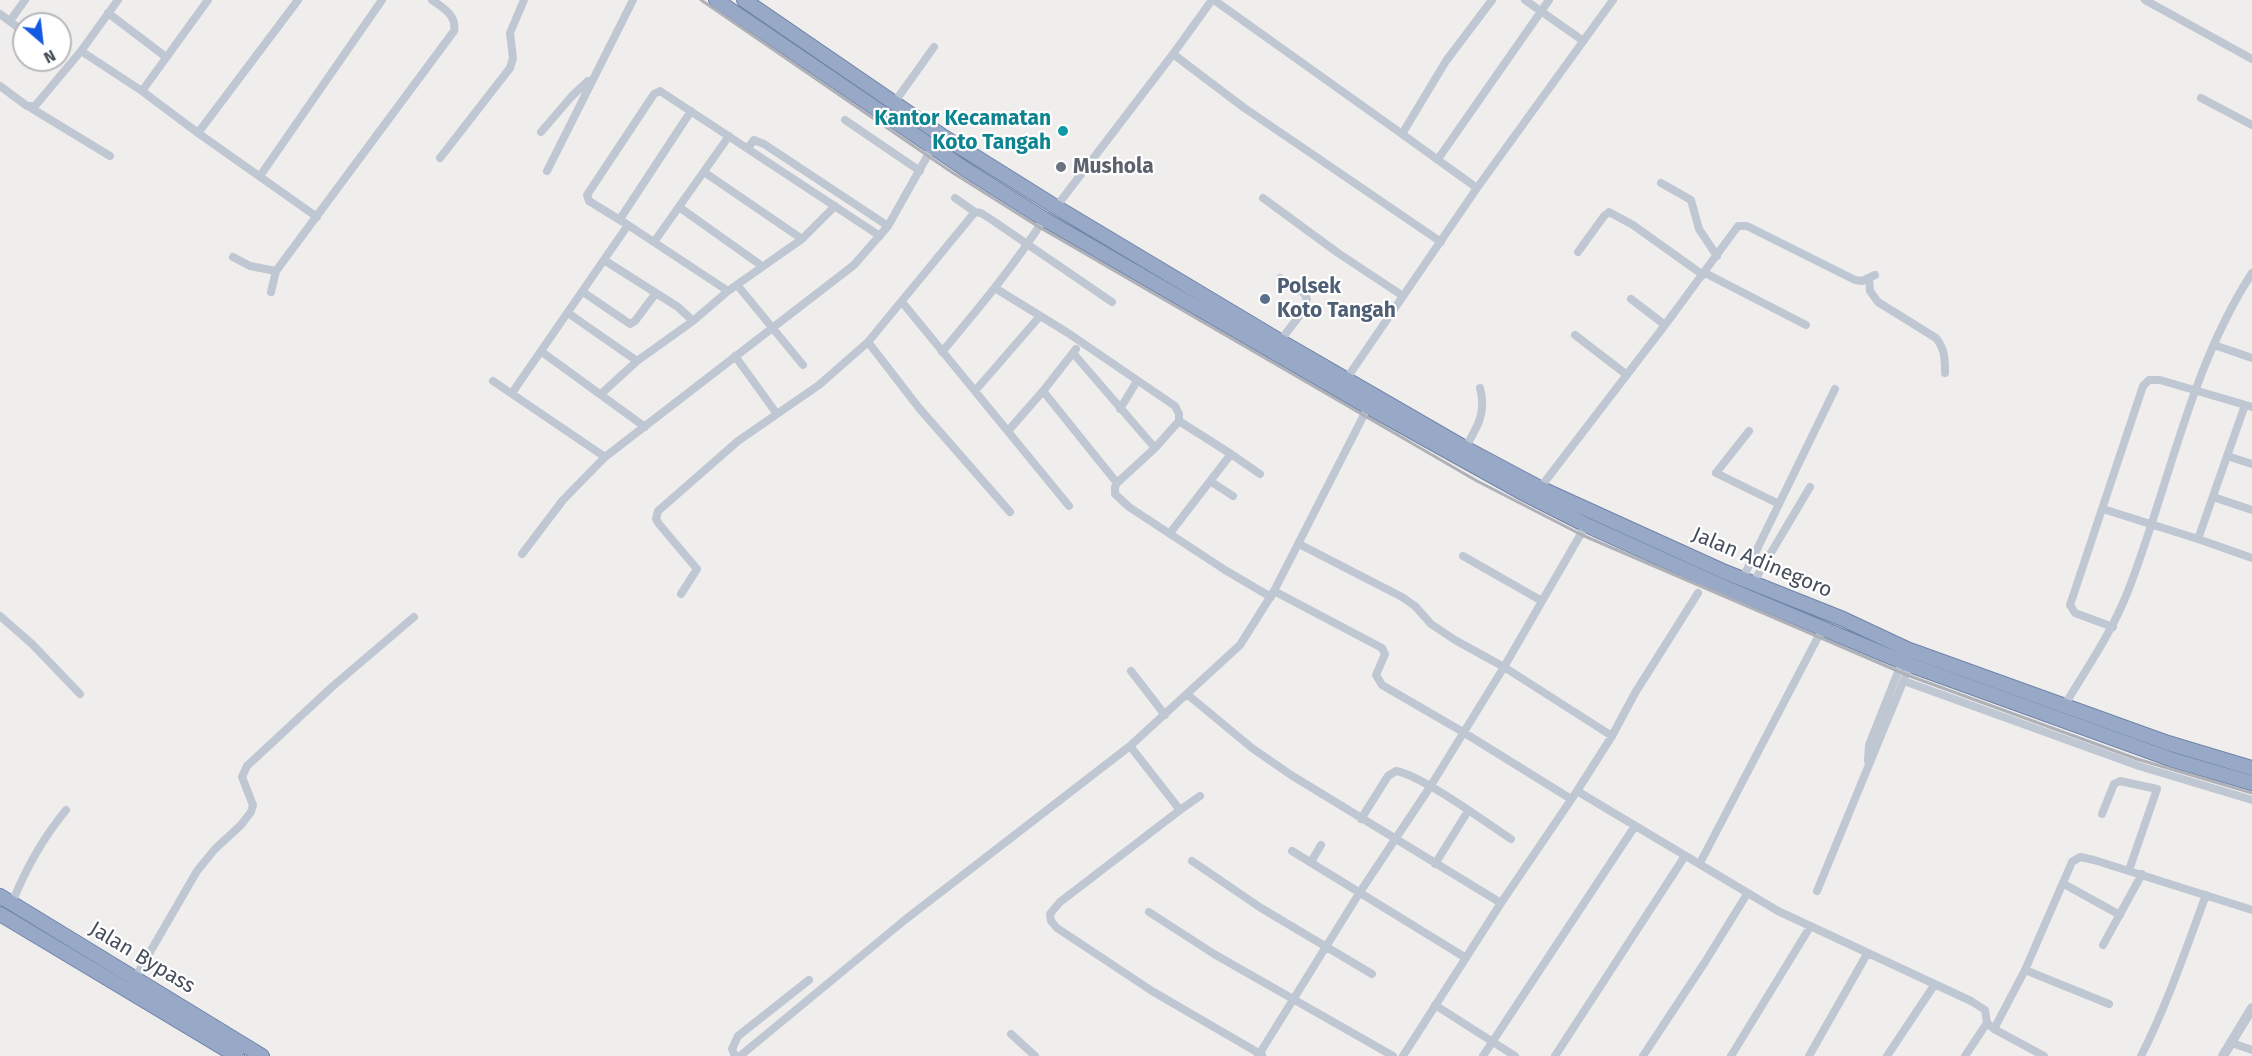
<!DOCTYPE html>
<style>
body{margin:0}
#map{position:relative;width:2252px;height:1056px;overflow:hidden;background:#f0eded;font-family:"Fira Sans",sans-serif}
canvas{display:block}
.north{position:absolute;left:12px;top:12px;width:60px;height:60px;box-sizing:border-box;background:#fff;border:2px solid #b5b8bd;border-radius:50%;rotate:152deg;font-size:16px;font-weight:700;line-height:24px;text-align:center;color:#454e5b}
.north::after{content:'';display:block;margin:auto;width:21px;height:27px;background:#1459e2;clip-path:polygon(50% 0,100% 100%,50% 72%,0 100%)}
</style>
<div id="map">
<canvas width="2252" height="1056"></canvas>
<div class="north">N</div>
</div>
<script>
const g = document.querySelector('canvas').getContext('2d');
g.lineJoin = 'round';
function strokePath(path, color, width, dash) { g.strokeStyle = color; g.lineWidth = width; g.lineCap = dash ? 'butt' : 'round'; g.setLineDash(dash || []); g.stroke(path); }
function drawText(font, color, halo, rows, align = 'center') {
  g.font = font + ' "Fira Sans",sans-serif'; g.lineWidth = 4.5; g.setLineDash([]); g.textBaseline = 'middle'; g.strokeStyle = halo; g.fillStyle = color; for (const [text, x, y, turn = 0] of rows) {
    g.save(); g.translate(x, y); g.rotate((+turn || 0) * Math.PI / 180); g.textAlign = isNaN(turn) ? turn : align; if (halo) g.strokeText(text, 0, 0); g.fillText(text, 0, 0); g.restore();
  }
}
const trunk = new Path2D(`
 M716 0 965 169 1044 219 1368 407 1521 492 1586 525 1721 586 1910 665 2173 760 2252 783
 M744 0 944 137 1056 207 1280 341 1465 448 1540 488 1725 572 1843 619 1907 649 2168 743 2252 768
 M0 896 262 1056
 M0 914 237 1056`);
strokePath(trunk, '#6e84a9', 16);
strokePath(new Path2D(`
 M1214 0 1402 134
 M1525 0 1582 40
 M2145 0 2252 59
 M108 13 166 57
 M0 14 24 32
 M10 21 25 0
 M81 51 142 91 198 133 317 217
 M1173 54 1243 107 1441 242
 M0 86 27 106H35L81 51 118 0
 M142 91 208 0
 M2201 98 2252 125
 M894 103 934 47
 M31 108 110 156
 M845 120 920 171
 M541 132 572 96 588 81
 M198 133 298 0
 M748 148 754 140 764 144 888 226
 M440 158 510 68 513 58 510 33 524 0
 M1438 159 1549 0
 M547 171 633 0
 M704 172 802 239
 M260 176 382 0
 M1661 183 1691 200 1699 229 1717 256
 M1477 188 1402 134 1446 61 1492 0
 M955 198 975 212
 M1263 198 1338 253 1403 296
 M679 207 762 266
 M1056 207 1173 54 1212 0
 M620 219 691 111
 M628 225 589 201 587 195 654 94 660 91 880 236
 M654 242 729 136
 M1578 252 1604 216 1609 212 1633 225 1703 275
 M233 257 250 266 276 271
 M604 260 678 307 693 321
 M1705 273 1806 325
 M1869 279 1870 291 1878 302 1936 338C1945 349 1945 359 1945 373
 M738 286 803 365
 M995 288 1068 333 1175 406 1179 414V421L1155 448 1117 483 1115 487V494L1129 507 1225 570 1271 597
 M271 292 276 271 454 31C457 15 443 8 432 0
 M583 292 630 324 635 321 656 293
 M1631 299 1665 325
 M902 302 1069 506
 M568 313 637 361
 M1575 335 1627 375
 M1280 341 1303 311 1307 299 1304 293 1280 278
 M868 342 919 408 1010 512
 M2214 345 2252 358
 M542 352 645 427
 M942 352C978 309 1014 266 1044 219
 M1073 353 1155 448
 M1347 378 1477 188 1613 0
 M493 381 605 457
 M975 391 1040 316
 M1043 391 1117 483
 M512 393 628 225 728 291
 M601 394 637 361 693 321 728 291 802 239 835 206
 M1120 409 1137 381
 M777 414 819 385 868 342 975 212 981 213 992 220 1112 302
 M1008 431 1043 391 1076 349
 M1749 431 1716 473 1779 504
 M1465 448C1477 428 1487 412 1480 388
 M1231 454 1260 474
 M2227 456 2252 464
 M1210 481 1233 496
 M1540 488 1665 325 1738 226H1747L1855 280 1862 281 1875 275
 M2213 497 2252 510
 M2103 509 2198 539 2252 558
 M1170 533 1231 454 1179 421
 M2198 539 2245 405
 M1299 544 1402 597 1415 606 1431 624 1455 640 1504 667 1612 736
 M522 554 563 500 605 457 854 265 888 226 933 146
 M1463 556 1542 601
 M1743 578 1835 389
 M1753 583 1810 487
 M1274 591 1382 648 1385 654 1376 675 1382 685 1463 732 1571 799
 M681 594 697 569 659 524 656 519 658 511 738 441 777 414 735 356
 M0 616 32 644 80 694
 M2113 627 2075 613 2070 605 2143 386 2149 380H2160L2252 407
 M1131 671 1165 715
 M1904 681 2139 766 2252 800
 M1188 695 1252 748 1291 775 1501 903
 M2064 706C2087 668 2112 632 2128 591 2169 486 2190 368 2252 273
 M1130 746 1180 810 1200 796
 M1868 761 1869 745 1902 662
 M1577 791 1778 911 1971 1001 1985 1010 1987 1023 1994 1029
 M1180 810 1060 902 1050 914 1051 921 1057 928 1152 991 1262 1055
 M2102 814 2114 784 2120 781 2157 789 2129 870
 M1361 819 1388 776 1396 771C1423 776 1485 822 1511 839
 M1292 851 1466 958
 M1192 861 1261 908 1372 974
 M1311 862 1321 845
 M1700 863 1818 637 1824 630
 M1435 864 1468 811
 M2064 884 2120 915
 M1817 891 1910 665
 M12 903C26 868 42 839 66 810
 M1149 912 1214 954 1393 1056
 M2103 945 2142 874
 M2025 970 2109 1004
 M135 978 197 871 215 849 241 825 251 812 253 805 242 777 247 766 333 686 414 617
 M1435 1005 1515 1056
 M1011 1034 1035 1056
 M2232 1043 2252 1050
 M735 1056 732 1049 738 1036 809 980
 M740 1056 906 919 1130 746 1240 645 1274 591 1368 407
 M1258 1056 1360 892 1430 787 1504 667 1586 525
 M1403 1056 1501 903 1577 791 1612 736 1635 693 1698 593
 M1483 1056 1635 826
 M1555 1056 1685 856
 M1643 1056 1705 962 1747 894
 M1731 1056 1810 927
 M1809 1056 1867 954
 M1887 1056 1935 984
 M1965 1056 1987 1023
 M2044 1056 1994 1029 2025 970 2072 862 2080 857 2094 860 2252 910
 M2141 1056C2167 1005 2186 949 2206 895`), '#bfc7d3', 8);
strokePath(new Path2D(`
 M2223 1056 2252 1008`), '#bfc7d3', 10);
strokePath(trunk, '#97a9c6', 14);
strokePath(new Path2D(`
 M701 0 950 171 1039 227 1477 481 1582 535 1907 675 2137 759 2252 793`), '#afb1b8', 3);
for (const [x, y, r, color] of [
 [1063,131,6,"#0f9aa8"],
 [1061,167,6,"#6b7280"],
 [1265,299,6,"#5c6f8a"]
]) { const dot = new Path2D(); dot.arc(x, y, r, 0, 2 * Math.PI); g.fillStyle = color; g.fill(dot); strokePath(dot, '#fff', 2); }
drawText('bold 21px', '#0d838f', '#fff', [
 ["Kantor Kecamatan",1051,119],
 ["Koto Tangah",1051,143]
], 'right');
drawText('bold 21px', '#5b616d', '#fff', [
 ["Mushola",1073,167]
], 'left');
drawText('bold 21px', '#4e5e75', '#fff', [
 ["Polsek",1277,287],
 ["Koto Tangah",1277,311]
], 'left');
drawText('21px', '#454e5b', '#fff', [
 ["Jalan Adinegoro",1762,563,23],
 ["Jalan Bypass",142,958,31]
]);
</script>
